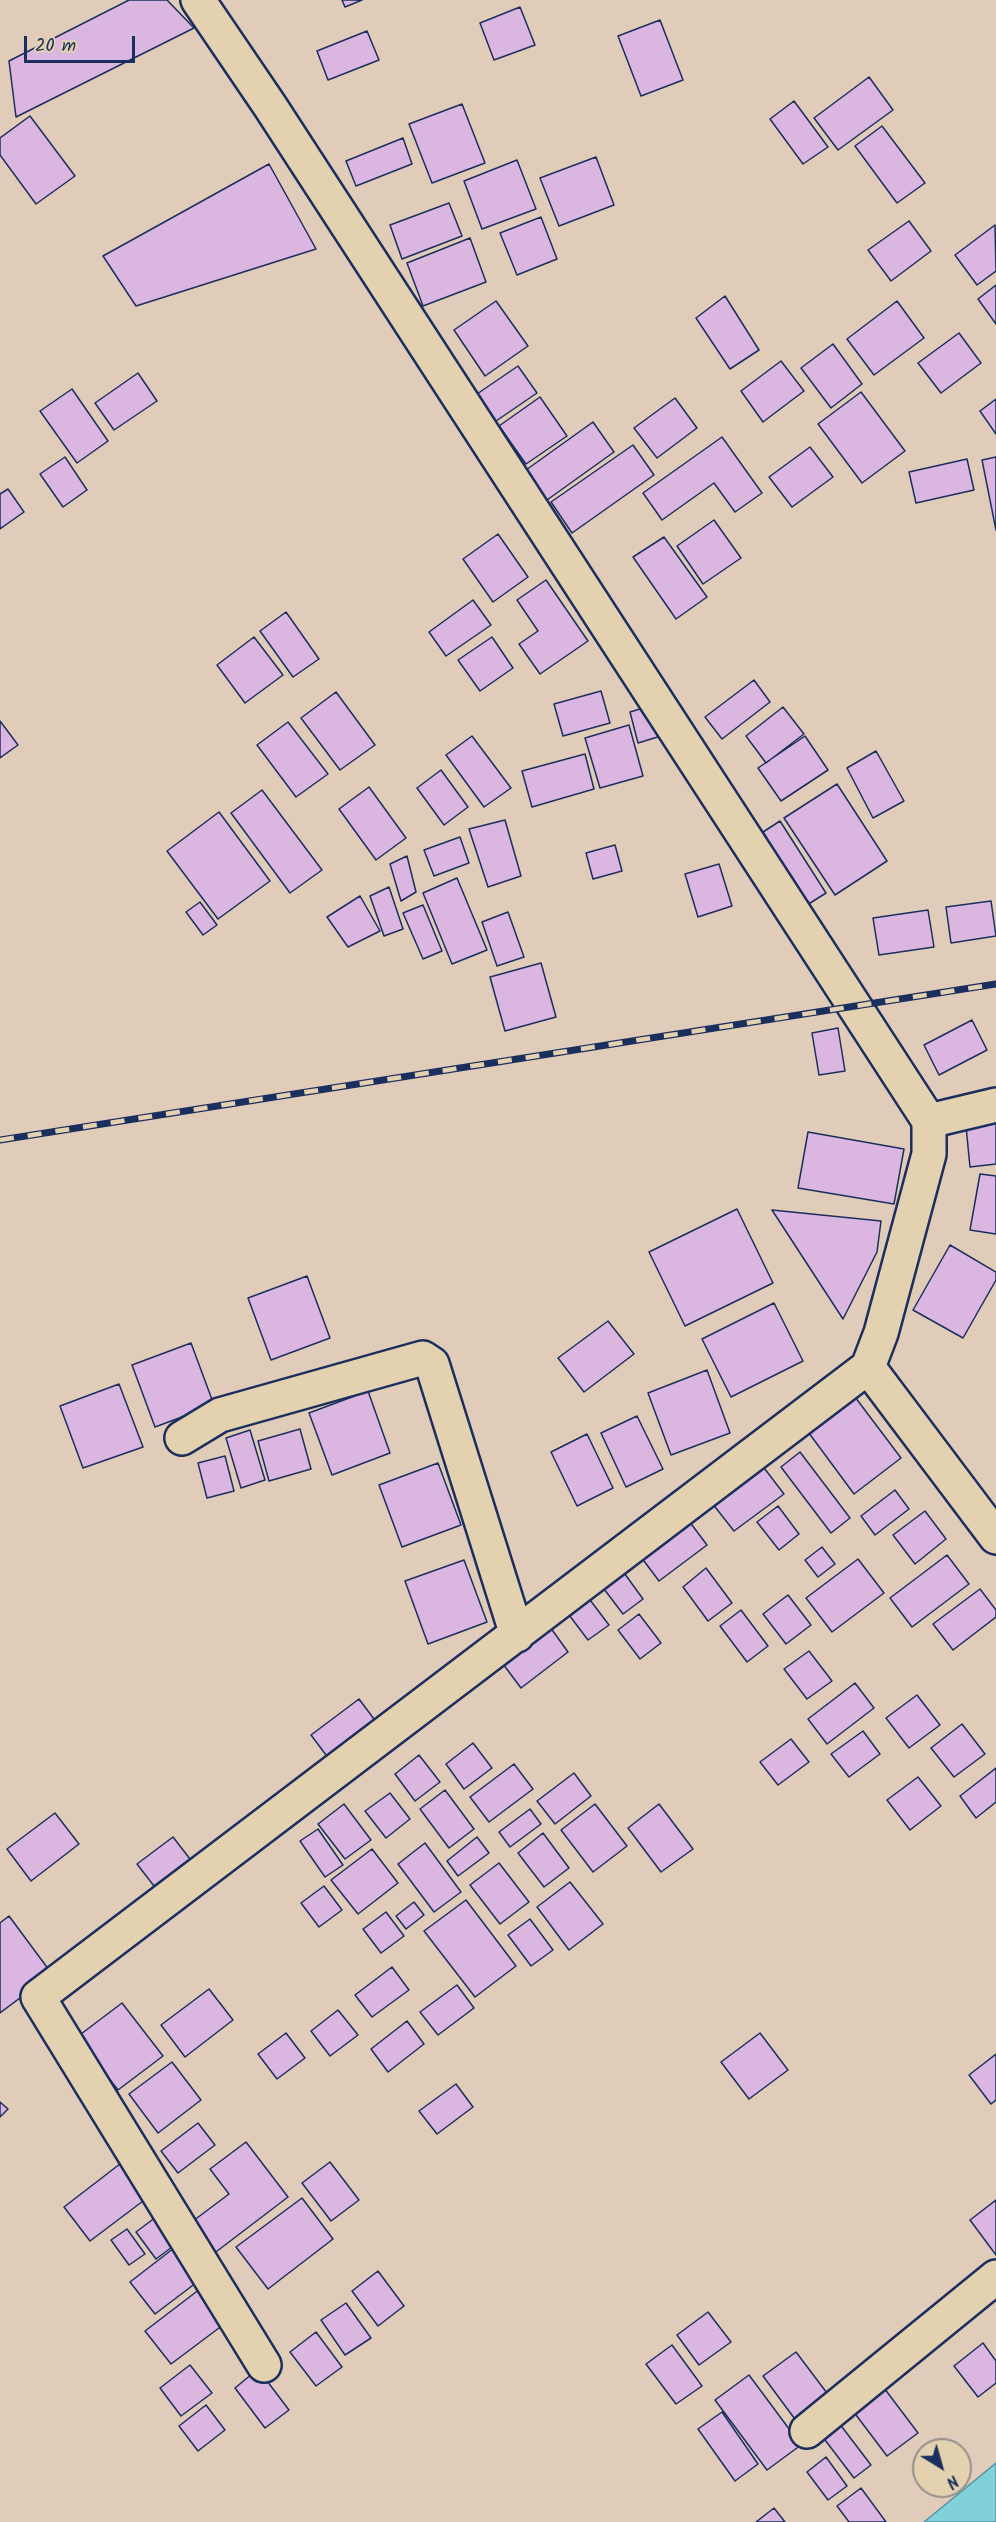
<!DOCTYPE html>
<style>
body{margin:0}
#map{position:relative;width:996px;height:2522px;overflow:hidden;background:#e1ccb9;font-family:Kalam,sans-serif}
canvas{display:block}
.north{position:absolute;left:912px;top:2438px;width:60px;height:60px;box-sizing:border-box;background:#e3d1af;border:2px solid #93908f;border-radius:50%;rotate:143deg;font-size:16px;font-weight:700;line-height:24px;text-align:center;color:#1b2f5e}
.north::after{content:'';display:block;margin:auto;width:21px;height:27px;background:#1b2f5e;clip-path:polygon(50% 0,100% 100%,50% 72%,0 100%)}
.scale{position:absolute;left:24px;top:36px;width:111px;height:27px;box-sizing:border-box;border:3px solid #1b2f5e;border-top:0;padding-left:8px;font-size:18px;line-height:21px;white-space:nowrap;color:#1b2f5e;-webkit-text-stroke:4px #e3d1af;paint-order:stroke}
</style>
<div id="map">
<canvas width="996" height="2522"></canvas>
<div class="north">N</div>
<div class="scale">20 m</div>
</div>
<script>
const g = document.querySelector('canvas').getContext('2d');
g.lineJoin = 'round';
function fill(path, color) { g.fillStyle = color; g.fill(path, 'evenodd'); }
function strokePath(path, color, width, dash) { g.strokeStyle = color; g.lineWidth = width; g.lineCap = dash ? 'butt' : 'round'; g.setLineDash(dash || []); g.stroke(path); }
const water = new Path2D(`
 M996 2463V2522H924Z`);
fill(water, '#81d2d8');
strokePath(water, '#5891a7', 1.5);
const building = new Path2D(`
 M129 0H167L194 28 16 117 9 61Z
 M342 0H362L345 7Z
 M520 7 535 45 494 60 480 23Z
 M660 20 683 80 641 96 618 36Z
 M367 31 379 60 328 80 317 51Z
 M869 77 893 110 838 150 814 118Z
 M794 101 828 147 803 164 770 119Z
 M462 104 485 163 432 183 409 124Z
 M30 116 75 176 36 204 0 155V138Z
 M882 126 925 183 897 203 855 146Z
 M403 138 412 164 356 186 346 161Z
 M596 157 614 205 559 226 540 178Z
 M517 160 536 209 482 229 464 181Z
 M269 164 316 249 136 306 103 256Z
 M449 203 462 236 402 259 390 225Z
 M541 217 557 259 517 275 500 233Z
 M909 221 931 251 891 281 868 250Z
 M995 225 996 271 977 285 955 255Z
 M470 238 486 282 423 306 407 263Z
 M996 285V324L978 299Z
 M725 296 759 350 730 369 696 318Z
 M496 301 528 346 485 376 454 330Z
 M897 301 924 338 874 375 847 339Z
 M959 333 981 363 941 393 918 363Z
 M833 344 862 384 831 408 801 368Z
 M781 361 804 391 763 422 741 391Z
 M518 366 537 393 496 421 477 394Z
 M138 373 157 401 114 430 95 403Z
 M72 389 108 441 77 463 40 411Z
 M861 392 905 451 862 483 818 424Z
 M540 397 567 436 526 464 499 426Z
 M675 398 697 428 657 458 634 428Z
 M996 399V434L980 411Z
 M593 422 614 452 547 500 526 470Z
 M722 437 762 493 735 512 714 483 662 520 643 493Z
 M633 445 654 475 572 533 551 502Z
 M810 447 833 477 792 507 769 477Z
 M65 457 87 490 63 507 40 474Z
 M996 457V530L982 460Z
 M967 459 974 490 916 503 909 472Z
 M8 489 24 512 0 529V494Z
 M714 520 741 558 703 584 677 546Z
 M498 534 528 577 493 602 463 559Z
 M664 537 707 597 676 619 633 557Z
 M546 580 588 641 540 674 519 644 538 631 517 600Z
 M473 600 491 625 446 656 429 632Z
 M286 612 319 659 293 677 260 631Z
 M254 637 283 675 245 703 217 665Z
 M492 637 513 668 480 691 458 660Z
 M754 680 770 702 722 739 705 717Z
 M601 691 610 723 563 736 554 704Z
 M336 692 375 745 340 770 301 718Z
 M653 705 661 736 638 743 630 712Z
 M783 707 804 734 766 763 746 736Z
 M0 721 18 745 0 758Z
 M288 722 328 774 296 797 257 745Z
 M629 725 643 776 600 788 585 738Z
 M472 736 511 788 484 807 446 755Z
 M805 736 828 770 781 801 758 768Z
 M876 751 904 801 873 818 847 768Z
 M585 754 594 789 532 807 522 771Z
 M441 770 468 807 444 825 417 788Z
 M837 784 887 861 835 895 784 818Z
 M369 787 406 838 376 860 339 809Z
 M262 790 322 870 290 893 231 813Z
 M219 812 270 881 218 919 167 851Z
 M505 820 521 876 488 887 469 829Z
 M780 821 826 893 807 905 763 832Z
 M460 837 469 863 434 876 424 850Z
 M615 845 622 871 593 879 586 853Z
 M407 856 416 892 401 901 390 864Z
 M719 864 732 906 698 917 685 874Z
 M457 878 487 950 452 964 423 893Z
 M389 887 403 929 384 936 370 896Z
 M360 896 380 931 348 947 327 917Z
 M991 901 996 936 951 943 946 907Z
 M200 902 217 925 203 935 186 912Z
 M423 905 442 951 423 959 403 913Z
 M928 910 934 947 879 955 873 918Z
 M508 912 524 957 497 966 482 922Z
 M541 963 556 1017 505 1031 490 977Z
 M972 1020 987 1050 939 1075 924 1045Z
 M838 1028 845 1071 819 1075 812 1033Z
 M996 1112V1164L970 1167 965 1116Z
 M808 1132 904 1149 894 1204 798 1188Z
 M980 1174 996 1176V1234L970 1230Z
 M737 1209 773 1283 685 1326 649 1252Z
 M772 1210 881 1221 877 1252 843 1319Z
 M950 1245 996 1272V1280L963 1338 913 1310Z
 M307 1276 330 1338 271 1360 248 1298Z
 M774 1303 803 1361 731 1397 702 1339Z
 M608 1321 634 1354 584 1392 558 1358Z
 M191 1343 214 1405 155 1427 132 1365Z
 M707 1370 730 1433 671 1455 648 1393Z
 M119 1384 143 1447 83 1468 60 1406Z
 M849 1389 901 1458 854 1494 803 1425Z
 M368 1391 390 1453 332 1475 309 1413Z
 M637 1416 663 1469 626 1487 601 1433Z
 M300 1429 311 1469 269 1481 258 1441Z
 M250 1430 265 1480 241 1488 226 1438Z
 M587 1434 613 1488 577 1506 551 1452Z
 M800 1452 850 1518 831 1533 781 1467Z
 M225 1456 234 1491 207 1498 198 1463Z
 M758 1460 784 1494 734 1531 708 1498Z
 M438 1463 461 1525 402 1547 379 1485Z
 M895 1490 909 1509 875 1535 861 1516Z
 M778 1506 799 1534 779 1550 757 1522Z
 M925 1511 946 1539 915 1564 893 1535Z
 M683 1513 707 1545 659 1581 635 1549Z
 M822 1547 835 1564 818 1577 805 1560Z
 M947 1555 969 1584 912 1627 890 1598Z
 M858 1559 884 1593 832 1632 806 1598Z
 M464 1560 487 1622 428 1644 405 1581Z
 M706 1568 732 1603 708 1621 683 1587Z
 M622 1570 643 1599 623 1614 601 1585Z
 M980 1589 996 1610V1617L953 1650 933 1624Z
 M788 1595 811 1625 786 1644 763 1614Z
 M587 1596 609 1625 588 1640 566 1611Z
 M741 1610 768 1646 747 1662 720 1626Z
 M639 1614 661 1643 640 1659 618 1630Z
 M545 1620 568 1652 521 1688 497 1656Z
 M809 1651 832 1681 807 1699 784 1669Z
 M855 1683 874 1708 827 1744 808 1719Z
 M917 1695 940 1725 909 1748 886 1718Z
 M359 1699 383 1731 335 1767 311 1735Z
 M962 1724 985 1754 954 1777 931 1748Z
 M863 1731 880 1754 849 1777 831 1754Z
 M791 1739 809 1762 778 1785 760 1762Z
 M473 1743 492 1768 464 1789 446 1764Z
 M419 1755 440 1782 415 1801 395 1774Z
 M514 1764 533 1789 489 1822 470 1797Z
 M996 1768V1802L976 1818 960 1796Z
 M574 1773 591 1796 555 1824 537 1801Z
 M918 1777 941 1806 910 1830 887 1800Z
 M445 1790 474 1829 449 1848 420 1809Z
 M390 1793 410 1819 386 1838 365 1811Z
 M344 1804 371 1840 345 1859 318 1824Z
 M595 1804 627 1846 593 1872 561 1830Z
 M659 1804 693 1849 661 1872 628 1828Z
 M530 1809 541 1824 510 1847 499 1832Z
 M55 1813 79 1844 31 1881 7 1849Z
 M318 1829 343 1865 325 1877 300 1841Z
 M543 1833 569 1868 544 1887 518 1853Z
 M173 1837 190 1859 154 1886 137 1864Z
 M477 1837 489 1853 458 1876 447 1861Z
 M425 1843 461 1892 434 1912 398 1864Z
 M372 1849 398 1883 358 1914 331 1880Z
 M499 1863 529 1902 500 1924 470 1885Z
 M570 1882 603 1924 569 1950 537 1907Z
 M324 1886 342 1910 319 1927 301 1903Z
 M466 1900 516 1966 475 1997 424 1931Z
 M414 1902 424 1915 406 1929 396 1916Z
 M386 1912 404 1936 381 1953 363 1929Z
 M9 1916 52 1974 0 2013V1923Z
 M530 1919 553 1950 531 1966 508 1935Z
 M392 1967 409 1990 372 2017 355 1995Z
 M457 1985 474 2008 438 2035 420 2012Z
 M209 1989 233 2020 185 2057 161 2025Z
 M122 2003 163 2056 118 2090 77 2037Z
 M338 2010 358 2035 330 2056 311 2031Z
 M407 2021 424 2044 388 2072 371 2049Z
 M286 2033 305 2058 277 2079 258 2054Z
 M760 2033 788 2070 749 2099 721 2062Z
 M996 2054V2100L991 2104 969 2075Z
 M172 2062 201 2100 158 2133 129 2094Z
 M456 2084 473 2107 437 2134 419 2111Z
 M0 2102 8 2109 0 2117Z
 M198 2123 215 2145 178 2173 161 2151Z
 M246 2142 288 2197 208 2258 185 2227 229 2194 210 2169Z
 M129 2157 155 2192 90 2241 64 2207Z
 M330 2162 359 2200 331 2221 302 2183Z
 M302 2198 333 2239 268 2289 236 2247Z
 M996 2200V2255L970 2220Z
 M164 2211 184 2238 156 2259 136 2232Z
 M127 2229 145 2254 129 2265 111 2240Z
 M187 2238 213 2270 155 2314 130 2282Z
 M378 2271 404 2306 378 2326 352 2291Z
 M213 2279 239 2313 171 2364 145 2331Z
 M346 2303 371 2338 345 2355 321 2320Z
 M708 2312 731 2342 699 2365 677 2335Z
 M316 2332 342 2367 316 2386 290 2352Z
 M983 2343 996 2361V2383L978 2397 954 2366Z
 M672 2345 702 2386 676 2404 646 2364Z
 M796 2352 833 2401 800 2426 763 2376Z
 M190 2365 212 2393 181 2416 160 2388Z
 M258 2369 289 2410 265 2428 235 2388Z
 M749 2375 801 2445 767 2470 715 2400Z
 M881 2384 918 2433 887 2456 850 2407Z
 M206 2405 225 2430 198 2451 179 2426Z
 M722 2412 758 2464 735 2481 698 2429Z
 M839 2423 871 2465 854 2478 822 2436Z
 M826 2457 847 2486 828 2500 807 2472Z
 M861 2488 886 2522H849L837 2506Z
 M774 2508 785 2522H756Z`);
fill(building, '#dab6e0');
strokePath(building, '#1b2f5e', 1.5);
const minor = new Path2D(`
 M198 0 270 106 929 1121V1154L881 1333 868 1367 996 1537
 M929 1121 996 1105
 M182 1438 220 1415 423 1358 432 1364 517 1635
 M264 2365 38 1997 868 1367
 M807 2431 996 2277`);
strokePath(minor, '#1b2f5e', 38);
strokePath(minor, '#e3d1af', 33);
const rail = new Path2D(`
 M0 1140 996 984`);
strokePath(rail, '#1b2f5e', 7);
strokePath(rail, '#e3d1af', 4.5, [14]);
</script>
